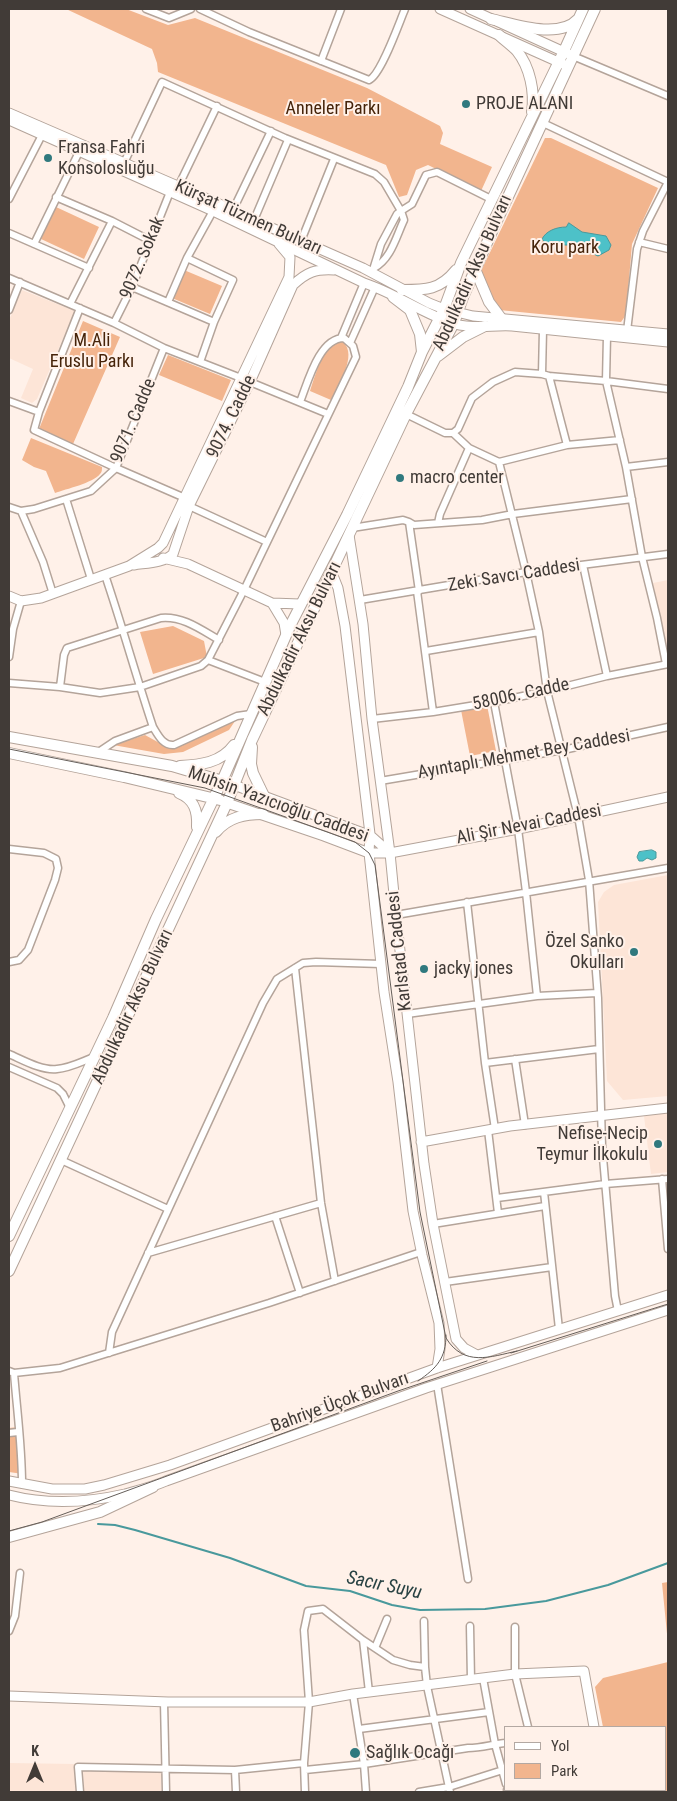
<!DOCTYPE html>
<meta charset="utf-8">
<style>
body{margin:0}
#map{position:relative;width:677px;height:1801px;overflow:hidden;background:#fff1e9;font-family:"Roboto Condensed",sans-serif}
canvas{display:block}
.frame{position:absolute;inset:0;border:10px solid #413b37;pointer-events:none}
.legend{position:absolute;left:504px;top:1726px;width:162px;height:65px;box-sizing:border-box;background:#fff1e9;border:1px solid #b3a8a2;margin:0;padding:6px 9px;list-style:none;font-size:15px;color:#413b37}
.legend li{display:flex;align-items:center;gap:10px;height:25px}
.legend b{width:25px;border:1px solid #b3a8a2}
.north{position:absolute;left:10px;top:1741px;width:50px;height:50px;-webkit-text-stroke:4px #fff1e9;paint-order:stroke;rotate:0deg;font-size:14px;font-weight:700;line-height:20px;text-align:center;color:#413b37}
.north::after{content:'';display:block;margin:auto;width:18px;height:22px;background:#413b37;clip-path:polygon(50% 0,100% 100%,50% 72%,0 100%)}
</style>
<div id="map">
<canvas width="677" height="1801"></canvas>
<div class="frame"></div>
<ul class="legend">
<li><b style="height:6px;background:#fff"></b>Yol</li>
<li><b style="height:14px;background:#f2b58e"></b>Park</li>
</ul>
<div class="north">K</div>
</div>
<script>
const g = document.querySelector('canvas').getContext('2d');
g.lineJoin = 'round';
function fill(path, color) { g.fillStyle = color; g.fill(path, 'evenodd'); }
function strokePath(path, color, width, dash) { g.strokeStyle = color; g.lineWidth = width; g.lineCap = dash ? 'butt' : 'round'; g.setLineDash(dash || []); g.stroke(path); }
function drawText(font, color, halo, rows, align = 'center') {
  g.font = font + ' "Roboto Condensed",sans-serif'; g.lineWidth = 4; g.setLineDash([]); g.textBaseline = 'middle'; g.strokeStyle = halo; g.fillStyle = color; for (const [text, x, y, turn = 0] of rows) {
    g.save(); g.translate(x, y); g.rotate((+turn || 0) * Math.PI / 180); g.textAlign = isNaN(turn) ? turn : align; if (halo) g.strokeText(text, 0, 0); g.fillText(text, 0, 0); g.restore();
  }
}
fill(new Path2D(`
 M22 290 75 311 37 399 32 403 21 398 33 369 9 358V320Z
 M668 580V654H667L653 583Z
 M668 875V1096L623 1100 607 1081 598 902 604 892 614 885Z
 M668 1113V1172L651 1174 644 1116Z
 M9 1763 75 1764 76 1792H9Z
 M83 1771 161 1772V1792H84Z`), '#fde5d7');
fill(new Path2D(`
 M66 9H126L168 25 195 18 367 88 440 126 443 133 440 144 492 167 481 191 428 165 416 170 407 195 399 197 386 165 158 72 157 63 152 49Z
 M545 138H551L658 188 632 244 626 315 621 322 499 310 492 305 481 271Z
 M56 207 99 227 84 259 41 239Z
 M184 270 222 286 210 314 172 298Z
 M83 321 120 337 73 444 39 429Z
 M338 342H343C358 355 338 385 331 400L310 391C316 374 321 350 338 342Z
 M168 355 231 380 222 401 159 375Z
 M31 438 102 467C102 470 102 472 100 474 93 483 66 489 55 493L46 471 34 467 22 460Z
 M173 626 204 641 207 657 153 674 140 632Z
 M487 705 496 751 470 756 461 710Z
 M237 718 229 730 183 752 164 754 113 745 145 735 165 746Z
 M18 1427 23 1474 9 1472V1428Z
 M668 1582V1644L662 1583Z
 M668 1662V1792H616V1790H666V1727H603L595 1687 603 1678Z`), '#f2b58e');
const water = new Path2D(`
 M569 223 582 232 606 236 611 245 609 250 598 256 573 245H564L550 252 547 250V245L542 239C546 231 556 227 566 227Z
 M652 850 656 852V858L652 860 647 858 643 861H639L637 857 639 852Z`);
fill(water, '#4dc1c8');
strokePath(water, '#49999c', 1);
strokePath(new Path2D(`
 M98 1524 115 1525 135 1530 230 1558 306 1586 350 1591 392 1605 420 1610 485 1609 546 1601 608 1585 668 1563`), '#49999c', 2);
const street = new Path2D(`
 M146 9 169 18 191 9
 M200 9 249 32 369 80C381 75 399 23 405 9
 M573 56 668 96
 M321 61 341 9
 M543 123 668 182
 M124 163 162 82 285 138 375 174 384 182 401 211 397 214 381 244 372 273
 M178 187 217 106
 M56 197 112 221 151 241
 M9 199 42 135
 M233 210 271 131
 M254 220 288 140
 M9 233 89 268
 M301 241 334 159
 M639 242 668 249
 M34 244 79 152
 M187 258 233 280 214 322 200 362
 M374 268C391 259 396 237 404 220L401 211 412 204 426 175 437 172 491 199
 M9 278 114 323 164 348 241 378
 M132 287 214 322
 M168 302 187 258 213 211
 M70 304 112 221
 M80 308 39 412 34 430 116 468 185 498
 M9 310 20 282
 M114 323 132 287 170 192
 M627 331 637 249 643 231 668 182
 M607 336 606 381 626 467 642 557 657 618 666 664
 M341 338 364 283
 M350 343 375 287
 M542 374 549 376 606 381 668 389
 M549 376 567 445
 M250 382 328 414
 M9 401 39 412
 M406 414 445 433H453L458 429 472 398 493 382 515 372 542 374 543 330
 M453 433 469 448 499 462 567 445 620 440
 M499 462 526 572 539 632 547 691 578 816 589 880 598 998 602 1146 615 1296 618 1311
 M626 467 668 462
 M66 499 91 579
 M189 506 267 542
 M9 507 21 511 34 509 91 491 116 468 164 348
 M21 511 43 562 53 594
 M409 522 419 591
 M438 523 440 514 469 448
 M352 528 403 520 409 522 414 525 482 520 513 514 632 499
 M583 565 607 676
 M417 591 433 712
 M360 600 526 572 668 554
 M426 651 539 632
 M9 657 13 629 21 601
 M208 660 265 682
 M9 683 60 687 100 693 140 687 201 666 208 660 244 590 356 357 353 346 344 338C319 338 308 382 300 402
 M60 687 64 655 67 648 161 618C183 616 200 629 219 640
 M494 702 518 829 526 892 537 996
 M372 719 433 712 494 702 547 691 607 676 668 664
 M153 727C158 735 163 746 174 745L237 716 251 714
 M97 753 115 741 153 727C136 676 122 625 105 575
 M380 781 563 750 668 727
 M9 849 44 853 56 859 58 868 55 880 28 950 19 960 9 962
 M467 902 485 1063 599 1049
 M396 915 668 868
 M295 968 321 1203 335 1281
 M407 1014 537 996 597 993
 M9 1054C23 1060 42 1071 57 1069 70 1068 83 1061 94 1057
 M515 1059 525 1125
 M485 1063 495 1129
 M9 1067 57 1088 63 1094 70 1108
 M488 1130 498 1213
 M61 1160 168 1209
 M662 1179 668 1249
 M544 1192 559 1329
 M497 1198 605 1184 668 1179
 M275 1216 300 1293
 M433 1224 545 1206
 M148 1253 321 1203
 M445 1282 552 1267
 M109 1353 112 1332 263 1003 277 979 303 963 316 962 381 964
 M9 1371 14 1373 60 1368 269 1303 421 1252
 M14 1373C17 1411 22 1447 22 1484
 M437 1384 468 1579
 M9 1433 18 1432
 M424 1621 425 1667 427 1686 450 1792
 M470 1626 471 1680
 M515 1627V1674L528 1727
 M9 1631 15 1616 20 1573
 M363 1640 369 1692
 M375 1648 387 1619
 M483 1678 495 1744 506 1784
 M353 1694 364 1764 366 1792
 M164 1702 166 1792
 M359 1729 489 1712
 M235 1770 236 1792
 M305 1770 364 1764 468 1748C482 1748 493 1744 506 1743
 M507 1790 508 1792
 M542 1790V1792
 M80 1792 78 1767 235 1770 304 1763
 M305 1792 304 1763 309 1702 304 1630 308 1611 323 1609 363 1640 393 1660 410 1665 425 1667
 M419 1792 449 1787 506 1769
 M551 1792 568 1790`);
const secondary = new Path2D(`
 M440 9 565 65
 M470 9 573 56
 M9 113 233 210 254 220 363 268 429 303 444 309 473 316 668 334
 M9 120 213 211 364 283C395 293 423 314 455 324 473 329 493 325 512 326 564 331 616 337 668 342
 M349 535 363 624 372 719 390 853 396 915 424 1164 433 1224 456 1339 464 1348 477 1355
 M163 558 188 564 272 603 300 604
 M134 565C146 563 164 563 173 554L189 506 250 382 293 285C307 272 315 269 334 270
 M332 573 338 588 345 626 370 834 369 853 384 992 398 1082 413 1211 422 1255 439 1323 440 1349 437 1368
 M9 596 21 601 41 598 129 566 158 548 163 543 289 277 290 257 279 244
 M272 603 284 623 286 635
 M234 785 371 836 390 853
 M227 803 324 836 369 853H390L518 829 668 797
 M421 1142 510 1126 668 1108
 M9 1481 52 1489H85L104 1485 170 1465 437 1368 668 1295
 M9 1495C48 1505 86 1503 125 1494 139 1490 152 1487 166 1481L426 1388 668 1310
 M9 1696 168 1702H309L353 1694 515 1674 584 1671 594 1727
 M605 1790V1792`);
const primary = new Path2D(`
 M491 19C514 24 559 40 578 19
 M499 35C504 40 511 45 517 51 530 67 535 92 532 112
 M475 269 489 302 501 318
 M402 290C426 290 440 290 456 270
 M393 297 410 310 420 334 422 352
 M438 356 463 337 485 326
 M9 737 172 766 226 782
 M252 747 251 764 253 773 265 798
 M9 753 124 777 220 800
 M180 766C200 765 221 763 234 745
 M179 793C194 799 198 811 197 827
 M216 832C228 817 245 814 263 814
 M9 1236 113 1018 156 919 222 781 291 624 347 515 408 387 422 352 444 309 461 263 564 51 583 9
 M9 1271 227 803 252 740 406 414 454 323 463 297 494 227 595 9
 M9 1537 100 1512 153 1487`);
strokePath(street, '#b4a49a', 9);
strokePath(secondary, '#b4a49a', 11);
strokePath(primary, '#b4a49a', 12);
strokePath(street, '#fff', 6);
strokePath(secondary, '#fff', 9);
strokePath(primary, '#fff', 10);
strokePath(new Path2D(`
 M9 749 205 788 355 842 369 853 375 865 420 1212 446 1338C464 1367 490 1357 517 1351
 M511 1353 668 1304
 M418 1381C437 1368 446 1358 446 1335
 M9 1531 42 1522 398 1391 487 1361`), '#655e59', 1);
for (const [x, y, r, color] of [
 [466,104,5,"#30797e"],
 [48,158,5,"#30797e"],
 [400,478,5,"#30797e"],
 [634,952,5,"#30797e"],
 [424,969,5,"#30797e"],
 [658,1144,5,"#30797e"],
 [355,1753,6,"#30797e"]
]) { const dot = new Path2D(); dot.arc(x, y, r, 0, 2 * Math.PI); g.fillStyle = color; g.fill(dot); strokePath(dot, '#fff1e9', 2); }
drawText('18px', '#413b37', '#fff1e9', [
 ["PROJE ALANI",476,104],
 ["Fransa Fahri",58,148],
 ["Konsolosluğu",58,169],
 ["macro center",410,478],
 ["Özel Sanko",624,942,"right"],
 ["Okulları",624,963,"right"],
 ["jacky jones",434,969],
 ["Nefise-Necip",648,1134,"right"],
 ["Teymur İlkokulu",648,1155,"right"],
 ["Sağlık Ocağı",366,1753]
], 'left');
drawText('18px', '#452309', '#fff1e9', [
 ["Anneler Parkı",333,109],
 ["Koru park",565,248],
 ["M.Ali",92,341],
 ["Eruslu Parkı",92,362]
]);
drawText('18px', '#413b37', '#fff1e9', [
 ["Kürşat Tüzmen Bulvarı",248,218,24],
 ["9072. Sokak",143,258,-67],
 ["Abdulkadir Aksu Bulvarı",473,273,-66],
 ["9074. Cadde",232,417,-64],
 ["9071. Cadde",134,421,-67],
 ["Zeki Savcı Caddesi",514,576,-9],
 ["Abdulkadir Aksu Bulvarı",300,639,-64],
 ["58006. Cadde",521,695,-12],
 ["Ayıntaplı Mehmet Bey Caddesi",524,755,-10],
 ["Muhsin Yazıcıoğlu Caddesi",278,805,20],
 ["Ali Şir Nevai Caddesi",529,825,-11],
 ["Karlstad Caddesi",400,951,-96],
 ["Abdulkadir Aksu Bulvarı",133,1007,-65],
 ["Bahriye Üçok Bulvarı",340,1403,-20]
]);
drawText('italic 19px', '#294344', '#fff1e9', [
 ["Sacır Suyu",384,1586,12]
]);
</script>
